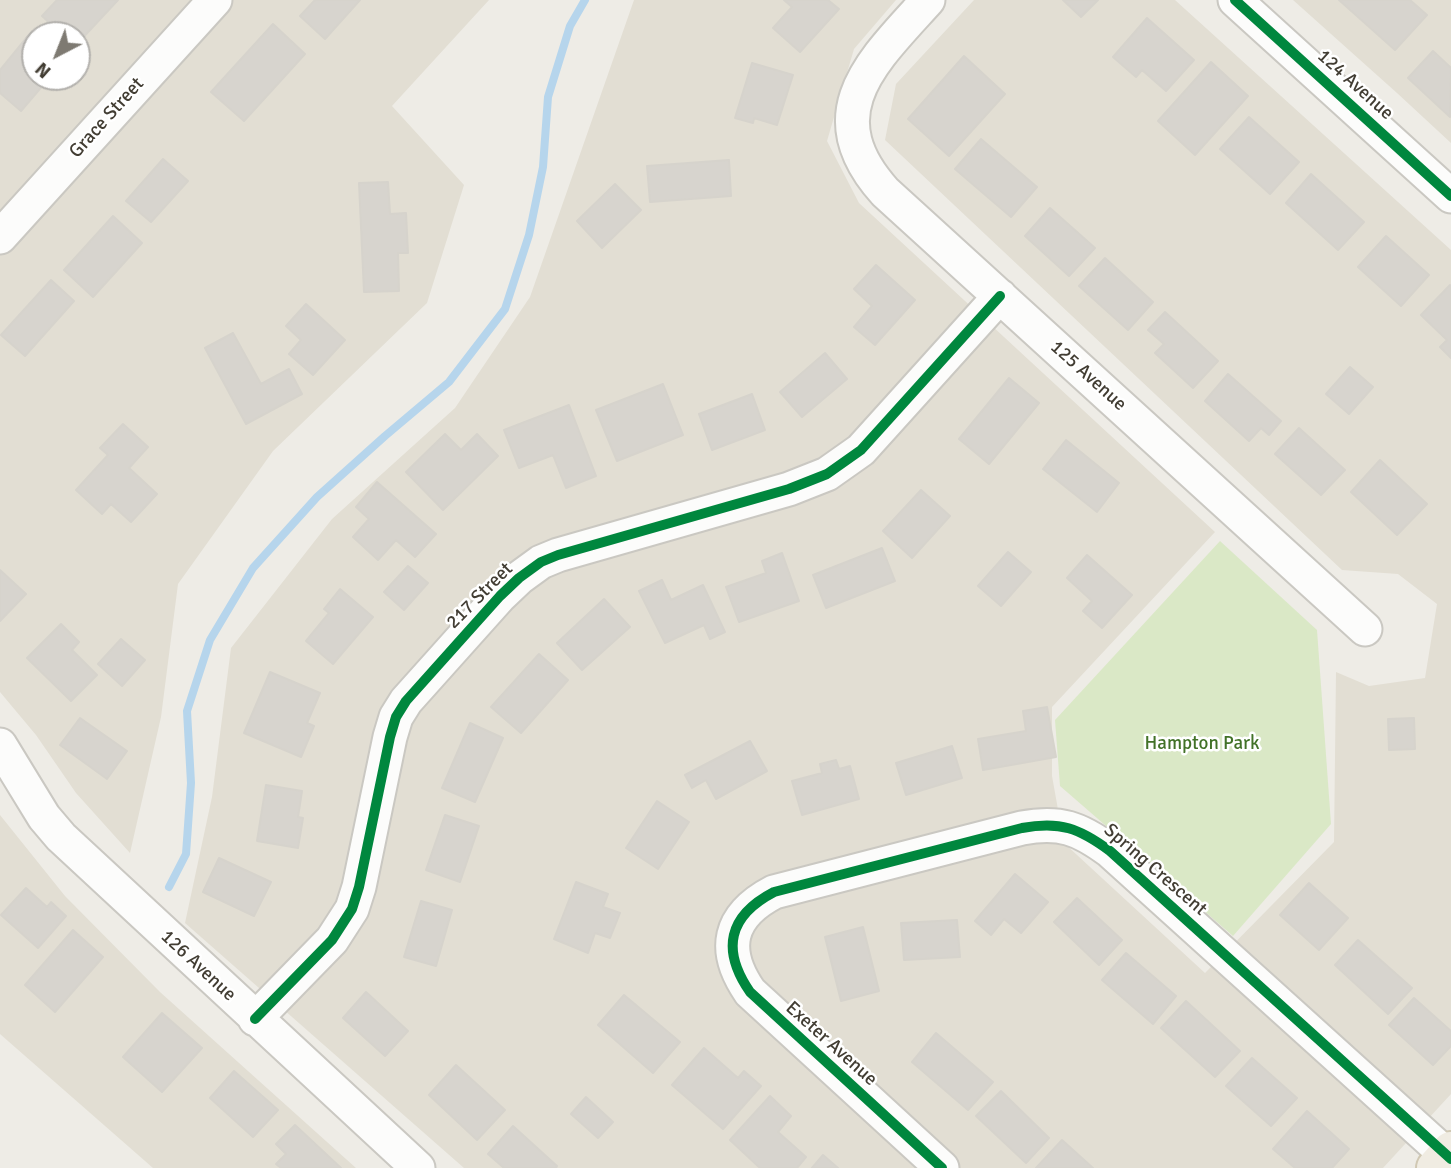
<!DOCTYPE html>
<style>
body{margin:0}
#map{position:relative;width:1451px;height:1168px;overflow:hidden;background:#eeece6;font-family:Signika,sans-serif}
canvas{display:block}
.north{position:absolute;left:21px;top:21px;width:70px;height:70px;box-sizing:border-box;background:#fff;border:2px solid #b3b1ad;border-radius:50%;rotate:222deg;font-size:19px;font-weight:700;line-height:28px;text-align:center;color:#423d33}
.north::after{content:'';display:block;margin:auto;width:24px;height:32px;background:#7e7a72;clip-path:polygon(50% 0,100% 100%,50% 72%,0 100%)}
</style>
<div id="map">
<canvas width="1451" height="1168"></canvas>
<div class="north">N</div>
</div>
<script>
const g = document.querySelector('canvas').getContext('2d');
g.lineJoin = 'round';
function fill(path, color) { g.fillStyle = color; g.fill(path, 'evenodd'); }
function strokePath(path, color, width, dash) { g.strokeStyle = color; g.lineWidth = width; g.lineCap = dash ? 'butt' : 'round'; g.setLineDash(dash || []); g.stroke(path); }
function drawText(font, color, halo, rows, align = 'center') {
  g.font = font + ' Signika,sans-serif'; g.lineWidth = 5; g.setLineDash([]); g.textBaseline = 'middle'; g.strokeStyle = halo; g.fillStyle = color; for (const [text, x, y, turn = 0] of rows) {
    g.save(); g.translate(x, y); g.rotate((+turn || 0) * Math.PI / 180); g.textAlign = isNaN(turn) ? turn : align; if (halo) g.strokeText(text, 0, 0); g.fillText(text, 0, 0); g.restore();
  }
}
fill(new Path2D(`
 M0 0H489L392 106 464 185 427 303 273 451 178 584 161 717 130 853 76 793 36 735 0 692ZM35 35H77V77H35Z
 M634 0H896L854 49 827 141 859 203 1215 532 1052 707V776L1064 843 1205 973 1334 842 1336 672 1369 686 1425 678 1437 604 1398 574 1342 570 885 140 896 84 974 0H1175L1451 250V1094L1383 1168H464L185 923 212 797 231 648 332 519 455 408 530 297Z
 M1293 0H1451V143L1397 93Z
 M0 815 65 896 160 992 356 1168H153L0 1034Z`), '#e2ded3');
fill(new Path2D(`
 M1220 541 1317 630 1331 824 1233 936 1060 786 1055 720Z`), '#dae8c6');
strokePath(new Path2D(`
 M169 887 186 854 191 783 187 711 210 640 253 568 317 497 385 436 449 382 505 309 529 235 543 167 548 97 570 26 585 0`), '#b6d5ec', 8);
const building = new Path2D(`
 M57 0H118L77 44V35H63L42 16Z
 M315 0H360L325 39 300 16Z
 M784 0H828L839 9 800 52 773 28 792 7Z
 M1063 0H1098L1081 17Z
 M1339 0H1410L1427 15 1395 50Z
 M1147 18 1194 60 1166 91 1142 70 1136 77 1113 57Z
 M273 24 305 54 244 121 211 92Z
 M32 31 37 35H35V77H50L21 111 0 93V70Z
 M1433 51 1451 68 1450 117 1408 78Z
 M964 56 1005 94 949 156 908 119Z
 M1211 62 1248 96 1195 155 1158 121Z
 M752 63 793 75 777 125 754 118 753 123 735 118Z
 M1249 117 1299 162 1270 194 1220 149Z
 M981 139 1037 187 1011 217 955 169Z
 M163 159 188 181 151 222 126 201Z
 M729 160 731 196 650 202 647 166Z
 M1311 174 1364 222 1338 250 1286 203Z
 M388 182 390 214 406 213 408 253H398L399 291 364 292 359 183Z
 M615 184 641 210 602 248 577 221Z
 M1050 208 1095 248 1069 276 1025 236Z
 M113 216 142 243 93 297 64 270Z
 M1386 236 1429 275 1401 306 1358 267Z
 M1105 258 1153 302 1128 330 1079 286Z
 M876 265 915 300 875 345 854 327 872 306 854 289Z
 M51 280 74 301 25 356 1 335Z
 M1450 285 1451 286V358L1440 347 1447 340 1421 315Z
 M306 304 345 340 313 375 289 354 301 340 286 326Z
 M1165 312 1218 361 1193 388 1155 353 1164 344 1148 330Z
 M233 333 261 384 289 369 302 394 246 424 205 348Z
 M825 353 847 379 802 417 780 392Z
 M1350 367 1373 387 1349 414 1326 394Z
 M1228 374 1281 421 1269 435 1261 428 1249 441 1205 401Z
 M1009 378 1039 403 989 464 959 439Z
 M663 384 683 435 617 461 596 410Z
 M752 394 765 430 712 450 699 414Z
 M569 405 596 476 566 488 553 455 519 468 504 430Z
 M123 424 148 447 129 468 157 494 131 522 111 504 102 514 76 490 108 455 100 448Z
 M1299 428 1345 470 1321 495 1275 454Z
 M445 434 461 450 477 434 498 456 443 510 406 472Z
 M1066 440 1119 483 1097 512 1043 469Z
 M1380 460 1427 504 1397 535 1351 492Z
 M377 482 436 534 415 557 396 540 378 560 353 537 369 519 356 507Z
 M921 490 950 516 912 558 883 531Z
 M882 548 895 581 826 608 813 575Z
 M1008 552 1031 572 1001 606 978 586Z
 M782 553 799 601 739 622 726 587 766 573 762 561Z
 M1087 555 1132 595 1102 628 1083 611 1092 601 1067 578Z
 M408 566 428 583 404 610 384 592Z
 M0 570 26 594 0 621Z
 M662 580 671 600 703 585 725 632 710 639 704 625 665 643 639 591Z
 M340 589 373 617 333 664 306 641 329 613 324 609Z
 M604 599 630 627 582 670 557 643Z
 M61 624 79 642 72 650 97 675 71 701 27 658Z
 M121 639 145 660 122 686 98 664Z
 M539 654 568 680 521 733 491 707Z
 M270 672 320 693 307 723 314 726 301 757 244 733Z
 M1047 707 1056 757 983 770 978 739 1026 731 1023 711Z
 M80 718 127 751 107 779 60 745Z
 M1414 718 1415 749 1389 750 1388 719Z
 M470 723 503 738 475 802 442 788Z
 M750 741 767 771 716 799 706 780 692 788 685 775Z
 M952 746 962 778 906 795 896 763Z
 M836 760 839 769 850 766 859 799 802 815 792 781 822 773 820 764Z
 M266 785 302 791 298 817 303 818 298 848 257 841Z
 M657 801 689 822 658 869 626 848Z
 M445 815 479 826 460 882 426 870Z
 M219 858 271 882 254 916 203 892Z
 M1015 874 1048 902 1021 933 1004 919 991 935 975 921Z
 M576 882 608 894 603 907 620 913 610 938 595 933 588 953 554 939Z
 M1309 883 1348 918 1319 950 1280 915Z
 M26 888 47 907 51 902 66 916 38 948 1 915Z
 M1077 898 1122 940 1099 965 1054 922Z
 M421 901 452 910 436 966 404 957Z
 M957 920 960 957 904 960 901 923Z
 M863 927 879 991 841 1001 825 937Z
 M73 930 103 957 55 1012 25 985Z
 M1358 940 1412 988 1388 1014 1335 965Z
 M1126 953 1176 996 1153 1024 1102 980Z
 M366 992 408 1031 385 1056 343 1018Z
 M624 995 680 1042 653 1073 598 1025Z
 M1414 998 1451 1031V1046L1433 1065 1389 1025Z
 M1186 1001 1240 1051 1215 1077 1161 1028Z
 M162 1013 202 1048 162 1092 123 1057Z
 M936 1033 993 1082 968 1110 912 1062Z
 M704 1048 738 1078 744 1071 761 1086 723 1129 672 1085Z
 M1252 1058 1297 1098 1271 1126 1226 1086Z
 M456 1065 505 1110 477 1140 429 1095Z
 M234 1071 278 1110 253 1137 210 1098Z
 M1001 1091 1049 1138 1026 1163 976 1116Z
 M770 1096 791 1116 778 1132 806 1157 797 1168H760L730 1140Z
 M586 1097 613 1122 598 1138 571 1114Z
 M1307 1111 1349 1149 1332 1168H1295L1273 1149Z
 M295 1125 341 1168H281L276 1164 286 1154 276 1144Z
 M513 1126 557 1166 556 1168H504L488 1154Z
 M1062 1140 1093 1168H1036Z
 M823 1155 838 1168H812Z`);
fill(building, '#d7d4ce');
strokePath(building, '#d6d3cc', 2);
const minor = new Path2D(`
 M928 0C873 61 814 113 885 192L1365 629
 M1235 0 1451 196
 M0 237 215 0
 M0 745 44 817 61 837 418 1168
 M255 1019 332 940 352 909 359 887 390 737 396 717 406 701 500 596 519 578 541 562 558 555 789 489 827 474 861 450 1000 296
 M942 1168 750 992C721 950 728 916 774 892L1022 828C1060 821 1079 828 1110 851L1451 1159`);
const major = new Path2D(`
 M1436 1168 1451 1151`);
strokePath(minor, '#cac8c2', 37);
strokePath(major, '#d0c8b3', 42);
strokePath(minor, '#fcfcfb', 33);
strokePath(major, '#f0ece2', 38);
strokePath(new Path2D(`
 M1235 0 1451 196
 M255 1019 332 940 352 909 359 887 390 737 396 717 406 701 500 596 519 578 541 562 558 555 789 489 827 474 861 450 1000 296
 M942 1168 750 992C721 950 728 916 774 892L1022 828C1060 821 1079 828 1110 851L1451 1159`), '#00873e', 10);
drawText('19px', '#423d33', '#fff', [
 ["124 Avenue",1355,85,42],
 ["Grace Street",107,118,-48],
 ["125 Avenue",1088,376,42],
 ["217 Street",480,596,-45],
 ["Spring Crescent",1155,870,41],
 ["126 Avenue",198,966,43],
 ["Exeter Avenue",831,1044,42]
]);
drawText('19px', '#427228', '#fff', [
 ["Hampton Park",1202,744]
]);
</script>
